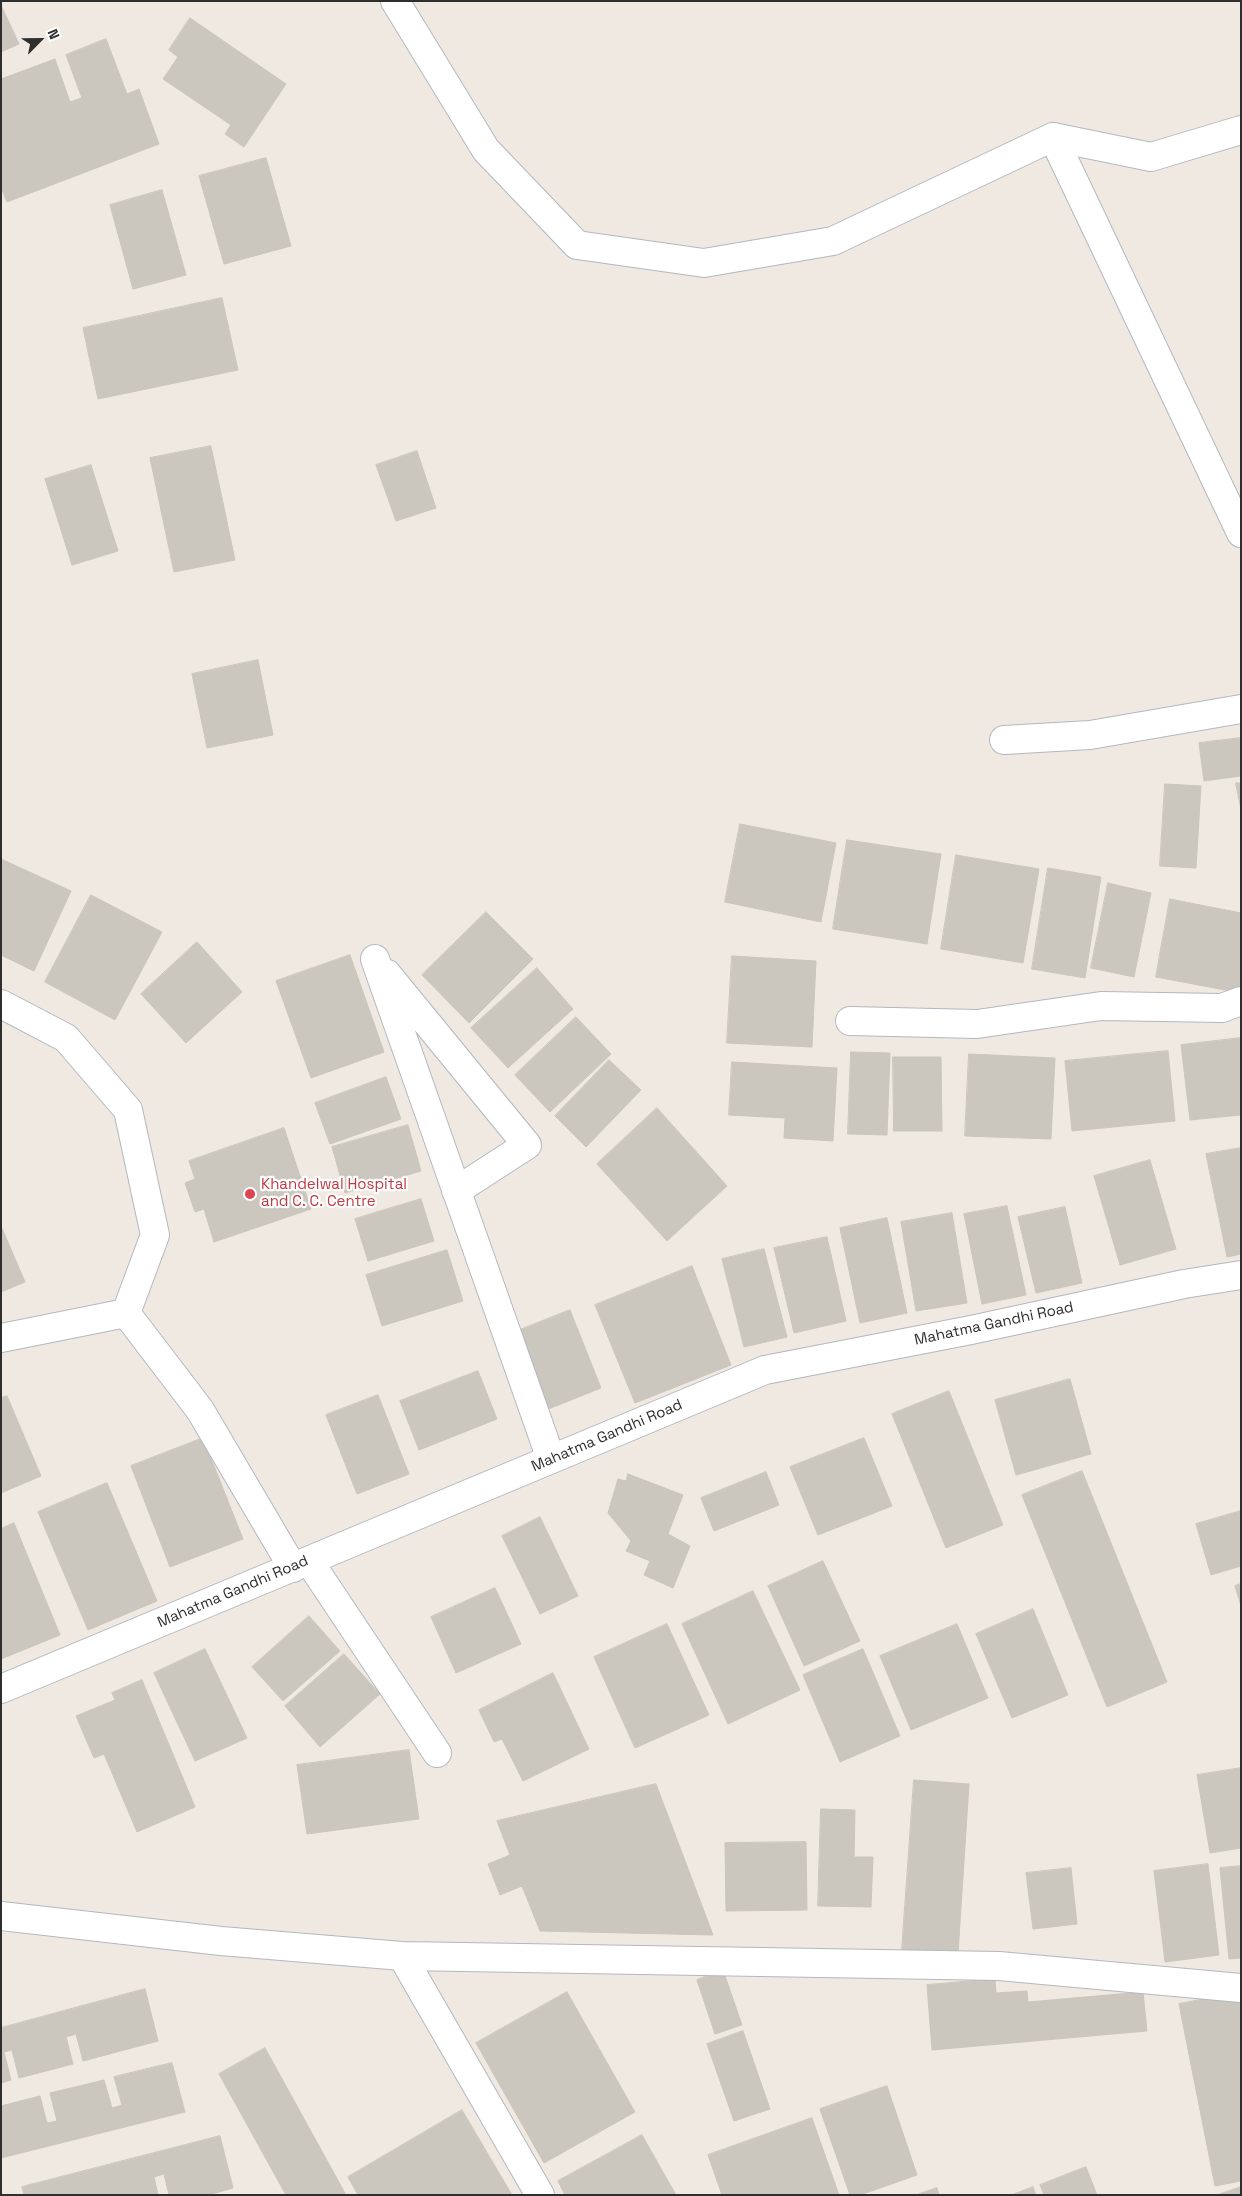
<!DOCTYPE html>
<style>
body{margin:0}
#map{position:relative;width:1242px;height:2196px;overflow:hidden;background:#efe9e1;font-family:"Space Grotesk",sans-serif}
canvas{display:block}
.frame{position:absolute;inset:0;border:2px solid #2e2e2e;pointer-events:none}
.north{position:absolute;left:15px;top:15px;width:50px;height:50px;-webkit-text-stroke:4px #fff;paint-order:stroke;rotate:67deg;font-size:14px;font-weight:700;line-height:20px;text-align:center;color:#2e2e2e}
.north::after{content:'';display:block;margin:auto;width:18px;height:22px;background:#2e2e2e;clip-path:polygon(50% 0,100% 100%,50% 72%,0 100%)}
</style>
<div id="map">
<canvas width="1242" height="2196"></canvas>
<div class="frame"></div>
<div class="north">N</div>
</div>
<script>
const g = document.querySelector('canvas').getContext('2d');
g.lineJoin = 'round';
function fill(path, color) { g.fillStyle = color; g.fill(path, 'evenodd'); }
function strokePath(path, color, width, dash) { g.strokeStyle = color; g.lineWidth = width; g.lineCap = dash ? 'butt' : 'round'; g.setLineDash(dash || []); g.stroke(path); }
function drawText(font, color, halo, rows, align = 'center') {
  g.font = font + ' "Space Grotesk",sans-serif'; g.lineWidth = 4.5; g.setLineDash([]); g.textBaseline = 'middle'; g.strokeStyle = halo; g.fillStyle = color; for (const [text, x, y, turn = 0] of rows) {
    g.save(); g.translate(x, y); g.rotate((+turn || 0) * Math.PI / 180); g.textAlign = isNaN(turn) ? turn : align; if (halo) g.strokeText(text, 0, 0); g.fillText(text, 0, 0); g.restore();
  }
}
const building = new Path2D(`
 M1 5 19 44 1 52Z
 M190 18 286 84 244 147 225 134 231 125 163 79 178 57 169 50Z
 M106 39 127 94 139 89 159 144 7 202 1 187V79L55 59 70 102 82 98 66 55Z
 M266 158 291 246 224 264 199 176Z
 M162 190 186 275 133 289 110 205Z
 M222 298 238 370 98 399 83 328Z
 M211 446 235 560 174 572 150 458Z
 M417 451 436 508 396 521 376 465Z
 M91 465 118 551 72 565 45 479Z
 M258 660 273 735 207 748 192 674Z
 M1241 738V776L1204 781 1199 743Z
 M1236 783H1241V809Z
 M1165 784 1201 786 1196 868 1160 866Z
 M740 824 836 843 821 922 725 902Z
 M847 840 941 854 927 944 833 929Z
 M956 855 1039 869 1023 963 941 949Z
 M1 859 71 891 34 971 1 955Z
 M1048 868 1101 877 1085 978 1032 969Z
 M1108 883 1151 893 1134 977 1091 968Z
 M91 895 162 932 115 1020 45 982Z
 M1170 899 1241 913V993L1156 977Z
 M486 912 533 959 469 1023 422 975Z
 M197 942 242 992 186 1043 141 994Z
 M350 955 384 1052 311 1078 276 981Z
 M732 956 816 961 812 1047 727 1043Z
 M537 968 573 1009 508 1068 471 1028Z
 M576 1017 611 1054 550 1112 515 1075Z
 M1241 1038V1115L1190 1120 1181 1045Z
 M1168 1051 1175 1121 1072 1131 1065 1061Z
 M851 1052 890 1053 887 1135 848 1134Z
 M969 1054 1055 1058 1051 1139 965 1136Z
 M893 1057H941L942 1131H894Z
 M609 1060 641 1090 586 1147 555 1116Z
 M732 1062 837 1068 833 1141 784 1138 785 1118 729 1115Z
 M386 1077 401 1119 330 1144 315 1103Z
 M657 1108 727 1186 667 1241 597 1164Z
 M408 1125 421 1171 345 1193 332 1147Z
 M284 1128 311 1209 214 1242 204 1209 195 1212 185 1183 195 1179 189 1161Z
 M1241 1148V1254L1227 1257 1206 1154Z
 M1150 1160 1176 1249 1120 1265 1094 1176Z
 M421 1199 434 1241 368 1261 355 1219Z
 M1007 1206 1026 1295 982 1304 964 1214Z
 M1065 1207 1082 1283 1036 1293 1018 1217Z
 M952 1213 967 1303 916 1311 901 1222Z
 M887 1218 907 1313 860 1323 840 1228Z
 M1 1226 25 1282 1 1292Z
 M827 1237 846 1321 794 1333 774 1248Z
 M764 1249 787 1337 744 1347 722 1259Z
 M447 1250 463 1301 382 1326 366 1275Z
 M692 1266 731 1365 635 1403 595 1305Z
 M570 1310 601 1388 546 1410 515 1332Z
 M478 1371 497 1419 419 1450 400 1401Z
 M1070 1379 1091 1454 1016 1475 995 1400Z
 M949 1391 1003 1525 946 1548 892 1414Z
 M378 1395 409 1474 357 1494 326 1415Z
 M7 1396 41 1476 1 1493V1398Z
 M203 1438 243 1539 170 1567 131 1466Z
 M864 1438 892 1506 818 1535 790 1467Z
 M1082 1471 1167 1682 1107 1707 1022 1495Z
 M766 1472 779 1505 714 1531 701 1498Z
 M628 1474 683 1495 668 1534 690 1546 673 1588 644 1575 650 1561 626 1551 631 1541 608 1513 618 1479 626 1481Z
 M107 1483 157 1601 88 1630 38 1512Z
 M1241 1511V1566L1211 1575 1196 1524Z
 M540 1517 578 1596 540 1614 502 1536Z
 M14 1523 60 1635 1 1659V1529Z
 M823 1561 860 1641 804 1666 768 1586Z
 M1241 1584V1606L1235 1586Z
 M495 1588 521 1644 456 1673 431 1617Z
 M753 1591 800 1690 728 1724 682 1624Z
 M1033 1609 1068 1695 1012 1718 976 1634Z
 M309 1616 340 1651 283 1701 252 1667Z
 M667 1624 709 1715 635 1748 594 1657Z
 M957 1624 988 1698 911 1730 880 1656Z
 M205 1649 247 1738 195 1761 154 1673Z
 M863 1649 900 1736 840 1762 803 1675Z
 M344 1654 380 1694 320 1747 285 1706Z
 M553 1673 589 1749 523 1781 502 1739 494 1742 479 1710Z
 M142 1680 195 1807 137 1832 104 1754 94 1758 76 1716 115 1700 112 1693Z
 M409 1750 419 1819 307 1834 297 1765Z
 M1241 1768V1848L1210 1853 1197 1775Z
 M914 1780 969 1784 958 1954 902 1950Z
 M656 1784 713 1935 540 1931 522 1886 500 1895 488 1864 510 1855 497 1821Z
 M821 1809 855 1810 854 1857H873L871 1907 818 1906Z
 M806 1842 807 1910 726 1911 725 1843Z
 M1208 1864 1219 1955 1165 1962 1154 1871Z
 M1241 1866V1958L1229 1959 1220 1868Z
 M1071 1868 1077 1924 1033 1929 1026 1873Z
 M723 1970 742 2025 715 2034 697 1980Z
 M995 1979 996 1993 1027 1991 1028 2002 1143 1992 1147 2031 932 2050 927 1985Z
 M145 1989 158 2041 83 2061 76 2034 66 2037 73 2064 19 2078 12 2050 4 2052 11 2080 1 2083V2028Z
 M567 1992 635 2112 544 2163 476 2043Z
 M1241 1992V2181L1215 2186 1179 2004Z
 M743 2031 770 2109 734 2121 707 2044Z
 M265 2048 346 2195H286L219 2074Z
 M172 2063 185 2112 1 2158V2106L40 2096 47 2123 57 2121 50 2093 104 2080 112 2108 122 2105 114 2077Z
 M887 2086 917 2175 860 2195H850L820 2109Z
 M462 2110 512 2195H358L348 2177Z
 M812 2118 839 2195H722L708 2155Z
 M642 2135 676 2195H565L558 2181Z
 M220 2136 233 2188 208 2195H169L164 2174 154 2177 158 2195H24L22 2187Z
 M1086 2167 1097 2195H1044L1040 2185Z
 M1033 2187 1036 2195H1012Z
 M1241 2187V2195H1217Z
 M937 2188 939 2195H916Z`);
fill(building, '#cbc7bf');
strokePath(building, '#cbc5ba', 1);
const minor = new Path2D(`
 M1053 137 1151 157 1241 130
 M1004 740 1090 735 1241 709
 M375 959 551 1459
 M387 974 527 1145 456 1191
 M1 1004 66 1038 128 1110 155 1235 126 1313 200 1410 293 1568
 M850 1021 977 1024 1101 1006 1222 1008 1241 1001
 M1 1338 126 1313
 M309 1561 437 1753
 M1 1689 765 1370 971 1330 1184 1284 1241 1275
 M1 1916 221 1941 402 1956 999 1966 1241 1988
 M402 1956 540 2195`);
const tertiary = new Path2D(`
 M395 1 486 150 577 245 704 263 833 241 1053 137 1241 533`);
strokePath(minor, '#b4b7c1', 30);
strokePath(tertiary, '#b4b7c1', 30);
strokePath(minor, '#fff', 28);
strokePath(tertiary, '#fff', 28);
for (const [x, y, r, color] of [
 [250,1194,6,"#e0444e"]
]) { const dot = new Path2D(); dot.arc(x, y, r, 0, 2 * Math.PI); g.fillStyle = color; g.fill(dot); strokePath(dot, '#fff', 2); }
drawText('15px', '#be3a42', '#fff', [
 ["Khandelwal Hospital",261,1185],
 ["and C. C. Centre",261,1202]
], 'left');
drawText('15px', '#2e2e2e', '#fff', [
 ["Mahatma Gandhi Road",994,1324,-12],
 ["Mahatma Gandhi Road",607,1436,-23],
 ["Mahatma Gandhi Road",233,1592,-23]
]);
</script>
